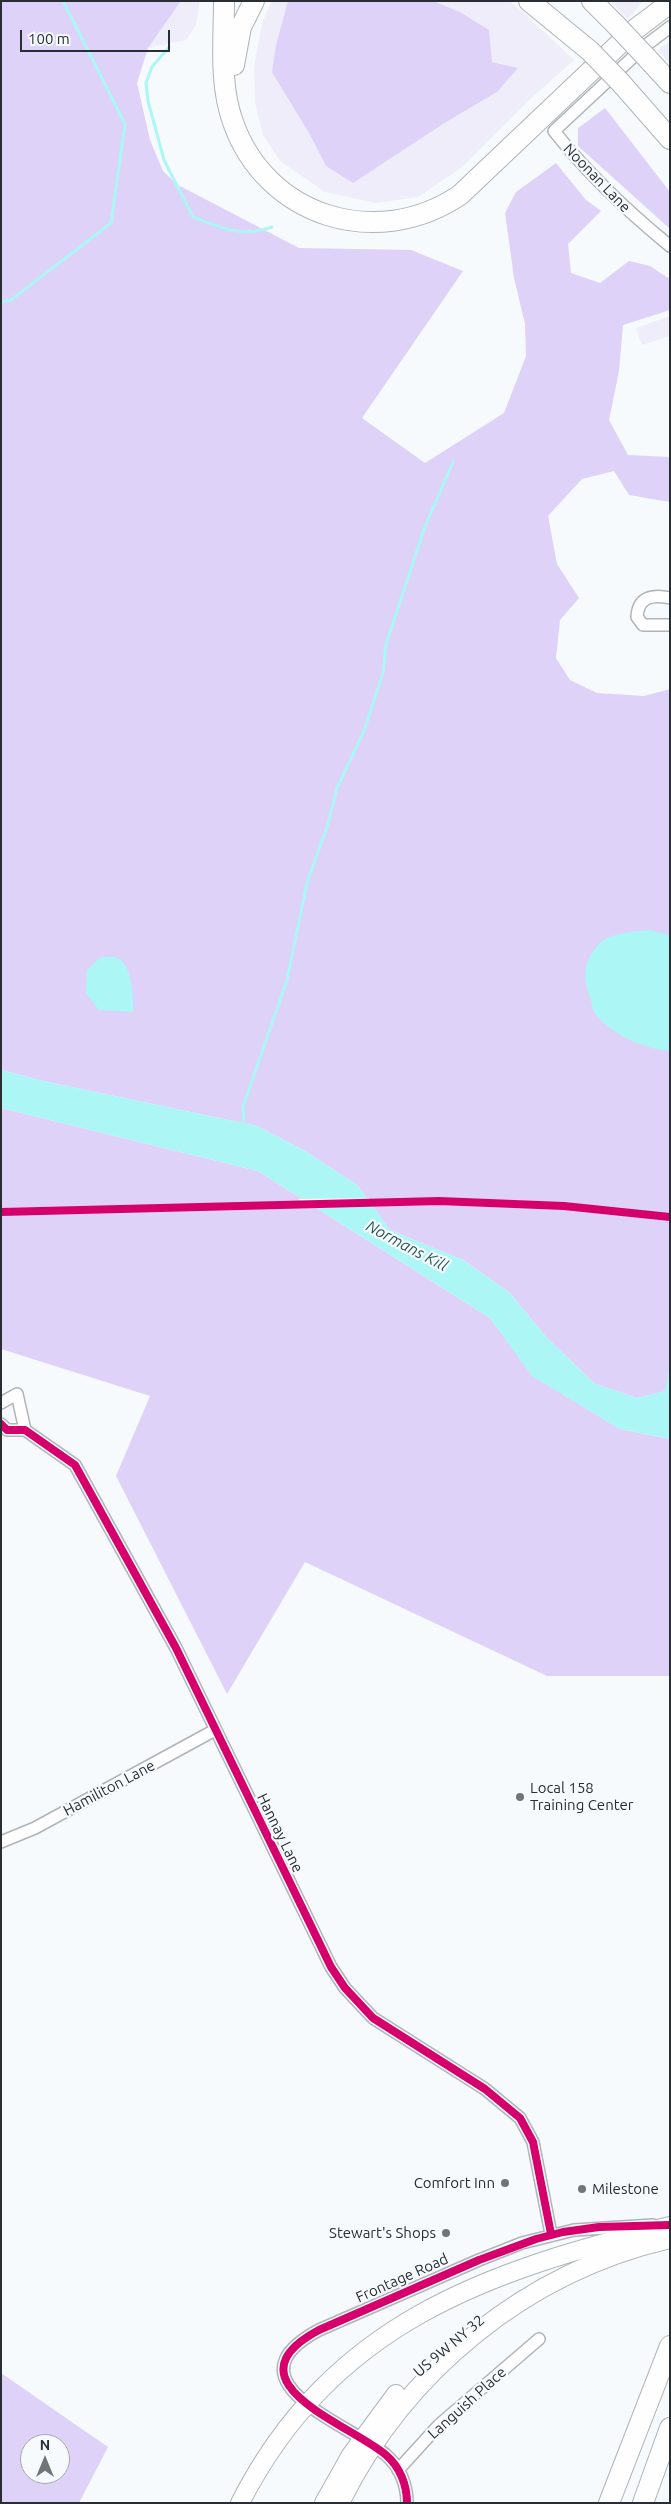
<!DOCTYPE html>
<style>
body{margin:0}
#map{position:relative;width:671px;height:2504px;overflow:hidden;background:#f7fafc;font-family:Ubuntu,sans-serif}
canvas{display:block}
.frame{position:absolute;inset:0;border:2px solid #282e34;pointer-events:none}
.north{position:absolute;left:20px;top:2434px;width:50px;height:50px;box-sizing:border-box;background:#f6fafd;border:1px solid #a4a8ad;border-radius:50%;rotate:0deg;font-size:14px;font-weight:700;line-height:20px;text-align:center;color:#282e34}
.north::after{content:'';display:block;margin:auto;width:18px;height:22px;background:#70757a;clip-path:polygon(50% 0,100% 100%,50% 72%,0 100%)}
.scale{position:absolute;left:20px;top:30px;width:150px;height:22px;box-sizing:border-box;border:2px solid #282e34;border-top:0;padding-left:6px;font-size:15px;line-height:18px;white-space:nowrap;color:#282e34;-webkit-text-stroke:4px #f6fafd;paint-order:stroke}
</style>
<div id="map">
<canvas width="671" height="2504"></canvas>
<div class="frame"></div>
<div class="north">N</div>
<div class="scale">100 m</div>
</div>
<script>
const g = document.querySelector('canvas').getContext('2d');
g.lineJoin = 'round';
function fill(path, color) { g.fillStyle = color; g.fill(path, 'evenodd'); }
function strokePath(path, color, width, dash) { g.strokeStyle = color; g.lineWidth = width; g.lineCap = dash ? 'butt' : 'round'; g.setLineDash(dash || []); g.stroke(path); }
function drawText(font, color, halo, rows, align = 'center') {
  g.font = font + ' Ubuntu,sans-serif'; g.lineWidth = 4.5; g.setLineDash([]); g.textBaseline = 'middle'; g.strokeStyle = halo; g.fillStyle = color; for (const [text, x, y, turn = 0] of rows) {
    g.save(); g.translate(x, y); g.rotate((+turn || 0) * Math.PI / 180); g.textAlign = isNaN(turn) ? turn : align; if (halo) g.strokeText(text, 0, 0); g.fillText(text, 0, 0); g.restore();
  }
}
fill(new Path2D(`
 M181 1H200L196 25 186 40 148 48Z
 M272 1H288L309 133 326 166 443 124 497 92 517 68 492 62 460 12 433 1H509L522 11 574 60 528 101 461 168 418 197 375 203 325 192 280 161 263 135 255 103 254 68 262 23Z
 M610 1H643L628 19Z
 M670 41V64L658 50Z
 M670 316V336L642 345 636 328Z`), '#efedfa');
fill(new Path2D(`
 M1 1H181L148 48 137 83 150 140 163 171 178 185 299 248 411 250 463 271 362 418 425 463 504 413 526 356 525 324 514 278 505 213 516 192 556 163 586 200 601 211 568 244 571 273 600 283 629 261 650 266 670 279V310L623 325 619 371 609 420 628 455 670 457V502L629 495 614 471 582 479 548 516 557 564 579 598 560 620 556 658 570 680 597 693 644 696 670 689V1363L666 1391 637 1398 595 1384 546 1337 510 1293 463 1260 390 1230 357 1185 305 1151 257 1126 43 1081 1 1070Z
 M288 1H433L460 12 489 30 492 62 518 68 497 92 443 124 353 183 326 166 309 133 272 72 276 45Z
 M605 108 670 192V229L578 146V128Z
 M1 1108 258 1171 490 1318 533 1376 620 1429 670 1439V1676H547L305 1562 227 1694 116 1476 150 1396 1 1349Z
 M1 2373 108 2447 79 2503H1ZM30 2444H60V2474H30Z`), '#ded2f9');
fill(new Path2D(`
 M650 930 670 935V1051C644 1049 613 1035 596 1015 593 1011 592 1005 591 1000 583 979 582 962 599 944 609 933 636 931 650 930Z
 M101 957C105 957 113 956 117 958 133 964 133 998 133 1012L99 1010 86 993 87 970Z
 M1 1070 43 1081 257 1126 305 1151 357 1185 390 1230 463 1260 510 1293 546 1337 595 1384 637 1398 665 1391 670 1363V1439L620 1429 532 1376 490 1318 258 1171 1 1108Z`), '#adf6f6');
fill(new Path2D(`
 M369 1198 375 1206 310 1207 298 1199Z`), '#f7fafc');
strokePath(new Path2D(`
 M169 47 152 67 146 83 148 101 164 160 193 217C221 228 242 238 272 227
 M1 302 11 300 111 223 125 124 63 1
 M244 1126 243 1107 287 980 307 883 328 824 337 788 364 731 383 673 386 644 424 529 453 462`), '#adf6f6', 3);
const street = new Path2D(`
 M670 27 645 46 554 131C588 174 627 211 670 246
 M670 598C652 594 638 597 637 617L643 625H670
 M1 1403 17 1394 25 1430
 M1 1424 7 1430H25L75 1465 176 1648 331 1967 345 1988 373 2018 485 2089 520 2118 533 2142 551 2234
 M1 1842 35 1828 215 1730
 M398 2470 439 2425 539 2339
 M407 2503C407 2485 400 2467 386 2455 350 2424 222 2382 319 2330L479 2260 522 2243 574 2230 653 2225`);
const primary = new Path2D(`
 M240 2503C332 2323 486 2271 670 2226
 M324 2503 351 2455 396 2394
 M340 2503C405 2371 526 2272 670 2239`);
const highway = new Path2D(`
 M224 1C224 40 219 84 233 122 266 217 377 251 460 195L633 31 670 3
 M529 1 590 51
 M592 1 617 26
 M647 58 670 83
 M234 65 241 27 254 1
 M621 83 670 139
 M609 2503 670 2346
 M643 2503 670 2428`);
strokePath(street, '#afb4b7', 14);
strokePath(primary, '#afb4b7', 20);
strokePath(highway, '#afb4b7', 22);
strokePath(street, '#fefeff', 11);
strokePath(primary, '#fefeff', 18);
strokePath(highway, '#fefeff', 20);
const highwayBridge = new Path2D(`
 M617 26 647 58
 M590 51 621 83`);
strokePath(highwayBridge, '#afb4b7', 22, []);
strokePath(highwayBridge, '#fefeff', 20);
strokePath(new Path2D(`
 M1 1212 439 1201 564 1206 670 1217
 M1 1424 7 1430H25L75 1465 176 1648 331 1967 345 1988 373 2018 485 2089 520 2118 533 2142 551 2234
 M407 2503C407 2485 400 2467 386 2455 350 2424 222 2382 319 2330L479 2260 536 2239 563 2232 599 2227 670 2225`), '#d6006c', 8);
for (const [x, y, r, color] of [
 [520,1797,5,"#70757a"],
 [505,2183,5,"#70757a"],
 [582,2189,5,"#70757a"],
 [446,2233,5,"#70757a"]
]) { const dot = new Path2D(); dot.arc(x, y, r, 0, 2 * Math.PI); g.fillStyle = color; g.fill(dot); strokePath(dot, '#f6fafd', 2); }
drawText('15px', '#282e34', '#f6fafd', [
 ["Noonan Lane",597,178,46],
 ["Hamiliton Lane",109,1788,-28],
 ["Hannay Lane",280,1833,64],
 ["Frontage Road",402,2278,-24],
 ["US 9W NY 32",449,2346,-40],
 ["Languish Place",467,2403,-42]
]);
drawText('15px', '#282e34', '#f6fafd', [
 ["Local 158",530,1788],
 ["Training Center",530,1805],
 ["Comfort Inn",495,2183,"right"],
 ["Milestone",592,2189],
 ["Stewart's Shops",436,2233,"right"]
], 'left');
drawText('italic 16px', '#295757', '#f6fafd', [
 ["Normans Kill",407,1246,28]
]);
</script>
